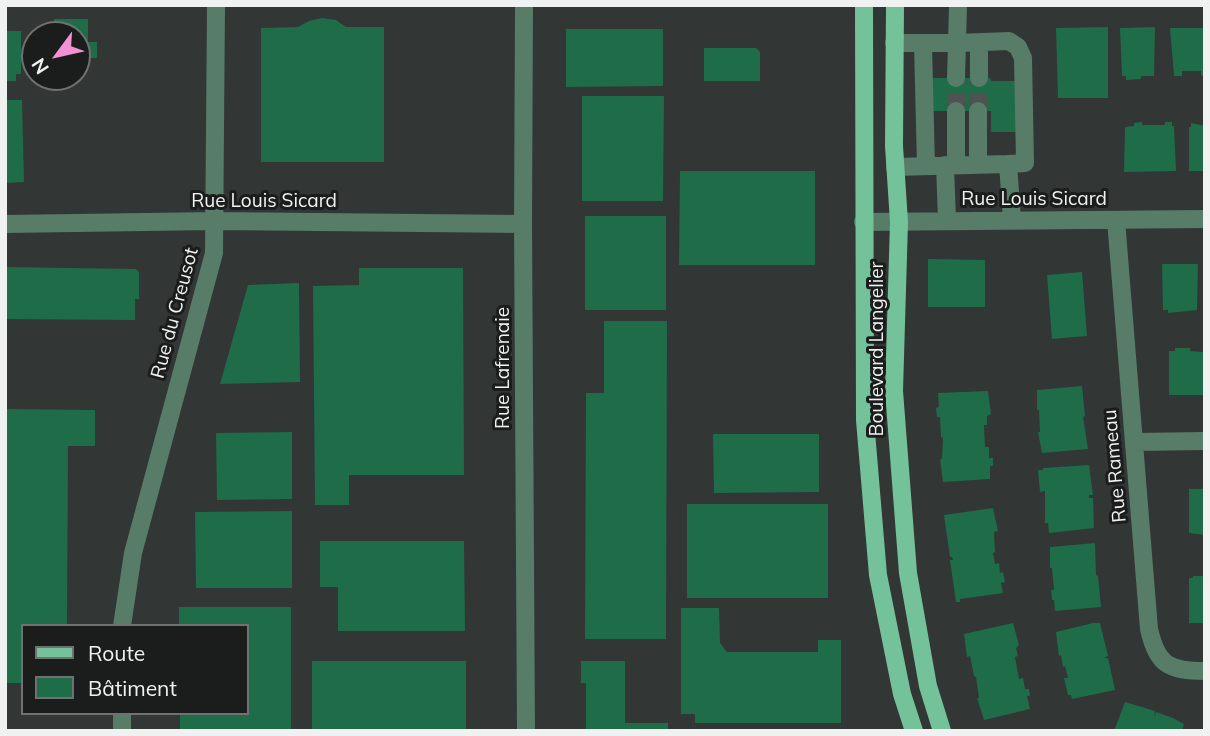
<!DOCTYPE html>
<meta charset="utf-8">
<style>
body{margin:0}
#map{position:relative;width:1210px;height:736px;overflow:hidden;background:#323634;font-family:Mulish,sans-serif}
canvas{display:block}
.frame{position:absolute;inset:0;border:7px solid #f0f2f1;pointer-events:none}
.legend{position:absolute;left:21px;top:624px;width:228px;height:91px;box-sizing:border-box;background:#1b1d1c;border:2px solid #707271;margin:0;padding:9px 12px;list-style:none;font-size:21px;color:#f0f2f1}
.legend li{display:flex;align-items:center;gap:14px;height:35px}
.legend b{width:35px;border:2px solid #707271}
.north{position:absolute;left:21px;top:21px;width:70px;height:70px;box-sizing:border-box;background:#1b1d1c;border:2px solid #707271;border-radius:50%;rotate:237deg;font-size:19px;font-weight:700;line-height:28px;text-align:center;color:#f0f2f1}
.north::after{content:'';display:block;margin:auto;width:24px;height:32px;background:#f391d5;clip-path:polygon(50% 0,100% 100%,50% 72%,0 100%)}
</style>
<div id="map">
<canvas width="1210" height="736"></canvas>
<div class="frame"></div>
<ul class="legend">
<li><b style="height:9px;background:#74c299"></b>Route</li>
<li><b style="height:19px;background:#1f6c49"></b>Bâtiment</li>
</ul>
<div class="north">N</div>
</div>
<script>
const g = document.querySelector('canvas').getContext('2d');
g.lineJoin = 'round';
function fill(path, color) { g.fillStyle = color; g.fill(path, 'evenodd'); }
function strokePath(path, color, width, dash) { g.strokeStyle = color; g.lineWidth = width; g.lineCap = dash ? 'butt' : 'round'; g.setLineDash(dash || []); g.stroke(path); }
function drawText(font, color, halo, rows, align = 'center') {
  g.font = font + ' Mulish,sans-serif'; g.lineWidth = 6; g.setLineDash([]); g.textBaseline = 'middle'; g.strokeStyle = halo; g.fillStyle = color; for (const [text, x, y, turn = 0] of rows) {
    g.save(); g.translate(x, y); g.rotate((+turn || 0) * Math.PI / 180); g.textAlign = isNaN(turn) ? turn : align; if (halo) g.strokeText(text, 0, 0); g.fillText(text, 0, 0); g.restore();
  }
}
fill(new Path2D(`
 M322 18 336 20 346 27H384V162H261V28L298 27 309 21Z
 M54 19H88V42H97V58H77V35H54Z
 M1108 27V98H1058L1056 28Z
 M1155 27 1154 76H1141V79L1126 80V76H1122L1120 28Z
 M1170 28H1205V75L1201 76V71H1182V76H1174Z
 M566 29H663V86L566 87Z
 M5 31H21V74H16V81H5Z
 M704 48H756L760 52V81H704Z
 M927 78H990L991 81H1021V132H991V111H928Z
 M582 96H664L663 201H582Z
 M5 100H22L24 182 5 183Z
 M1142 122V125H1165V122H1172V126H1174L1176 171 1124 172 1125 127 1134 126V123Z
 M1191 123 1205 126V171H1189V127H1191Z
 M680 171H815V265H679Z
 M585 216H666V310H585Z
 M928 259 985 260V307H928Z
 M1162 264H1198L1197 310 1168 313V310H1163Z
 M5 267 136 269 139 272V299H135V320L5 319Z
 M359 268H463L464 475H349V505H315L313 286 359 285Z
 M1082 272 1087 336 1052 339 1047 275Z
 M299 283 300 382 220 384 248 285Z
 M604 321H667L666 639H585L586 393H604Z
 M1175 348H1190V351L1204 352 1205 395H1169V351H1175Z
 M1082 386 1085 416 1083 417 1088 449 1042 453 1038 432H1040L1039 410H1037V390Z
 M988 391 991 414 987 416V425H984L985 447H989V458H993V466H990V479L943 482 940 459H942L943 438 941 437 940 417H937L936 408 939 407 938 393Z
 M5 409 95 410V446H68L67 626H23V683H5Z
 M292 432V499L217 500 216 433Z
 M713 434H819V492L714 493Z
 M1089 465 1093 495H1089V498H1093L1094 528 1049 533 1048 523H1045V491L1040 492 1038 470H1043V468Z
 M1189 489H1205V535L1189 533Z
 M687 504H828V598H687Z
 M993 508 998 531 994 532 995 552 993 553 995 564 999 563 1000 573 1003 572 1005 582 1001 583 1003 593 960 599V602H956L950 560H953L952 557H950L944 515Z
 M292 511V588H196L195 512Z
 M320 541H464L465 631H338V587H320Z
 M1095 543 1096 575 1098 576 1101 607 1055 611 1054 600H1052L1051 590H1054L1052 568H1050V547Z
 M1193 576H1202L1205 579V623H1189V578H1193Z
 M179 607H291V731H180V713H247V626H179Z
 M681 608H719L720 643 727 652H818V640H841V723H695V714H681Z
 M1013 623 1019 645 1016 648 1018 656 1015 657 1019 679 1023 678 1025 689H1029L1030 696H1027L1030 709 984 720 977 698H979L976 677 974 676 970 656 967 657 964 634Z
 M1093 623H1100L1108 656 1104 658H1108L1115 690 1072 699 1071 695H1068L1064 678H1068L1065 666 1063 667 1061 655 1059 656 1056 632Z
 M312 661H466V731H312Z
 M581 661H625V723H668V731H586V683H581Z
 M1125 702 1155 711 1154 718 1156 712 1173 718 1184 724 1182 731H1114Z`), '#1f6c49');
strokePath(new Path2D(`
 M956 111V78
 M978 111 979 78`), '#4e5250', 18, [18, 9]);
strokePath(new Path2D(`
 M524 5 523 224 526 731
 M894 43H957L958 5
 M979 43V78
 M923 44 926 166
 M956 78 957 43 1009 41 1018 47 1023 58 1025 163 1008 164
 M956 111V165
 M945 165 947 220
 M978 165V111
 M895 167 1008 164 1012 220
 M1116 220 1149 629C1157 665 1169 671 1205 671
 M863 222 1205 219
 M5 224 215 221 523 224
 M1134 442 1205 441
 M122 626 133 553 214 253 216 5
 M122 713V731`), '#577c68', 18);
strokePath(new Path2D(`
 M864 5 865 420 878 575 902 694 914 731
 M895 5 894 146 899 222 894 391 908 573 928 686 942 731`), '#74c299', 18);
drawText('19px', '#f0f2f1', '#1b1d1c', [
 ["Rue Louis Sicard",1034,199],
 ["Rue Louis Sicard",264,201],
 ["Rue du Creusot",175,313,-75],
 ["Boulevard Langelier",877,349,-90],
 ["Rue Lafrenaie",503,368,-90],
 ["Rue Rameau",1115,466,-95]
]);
</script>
